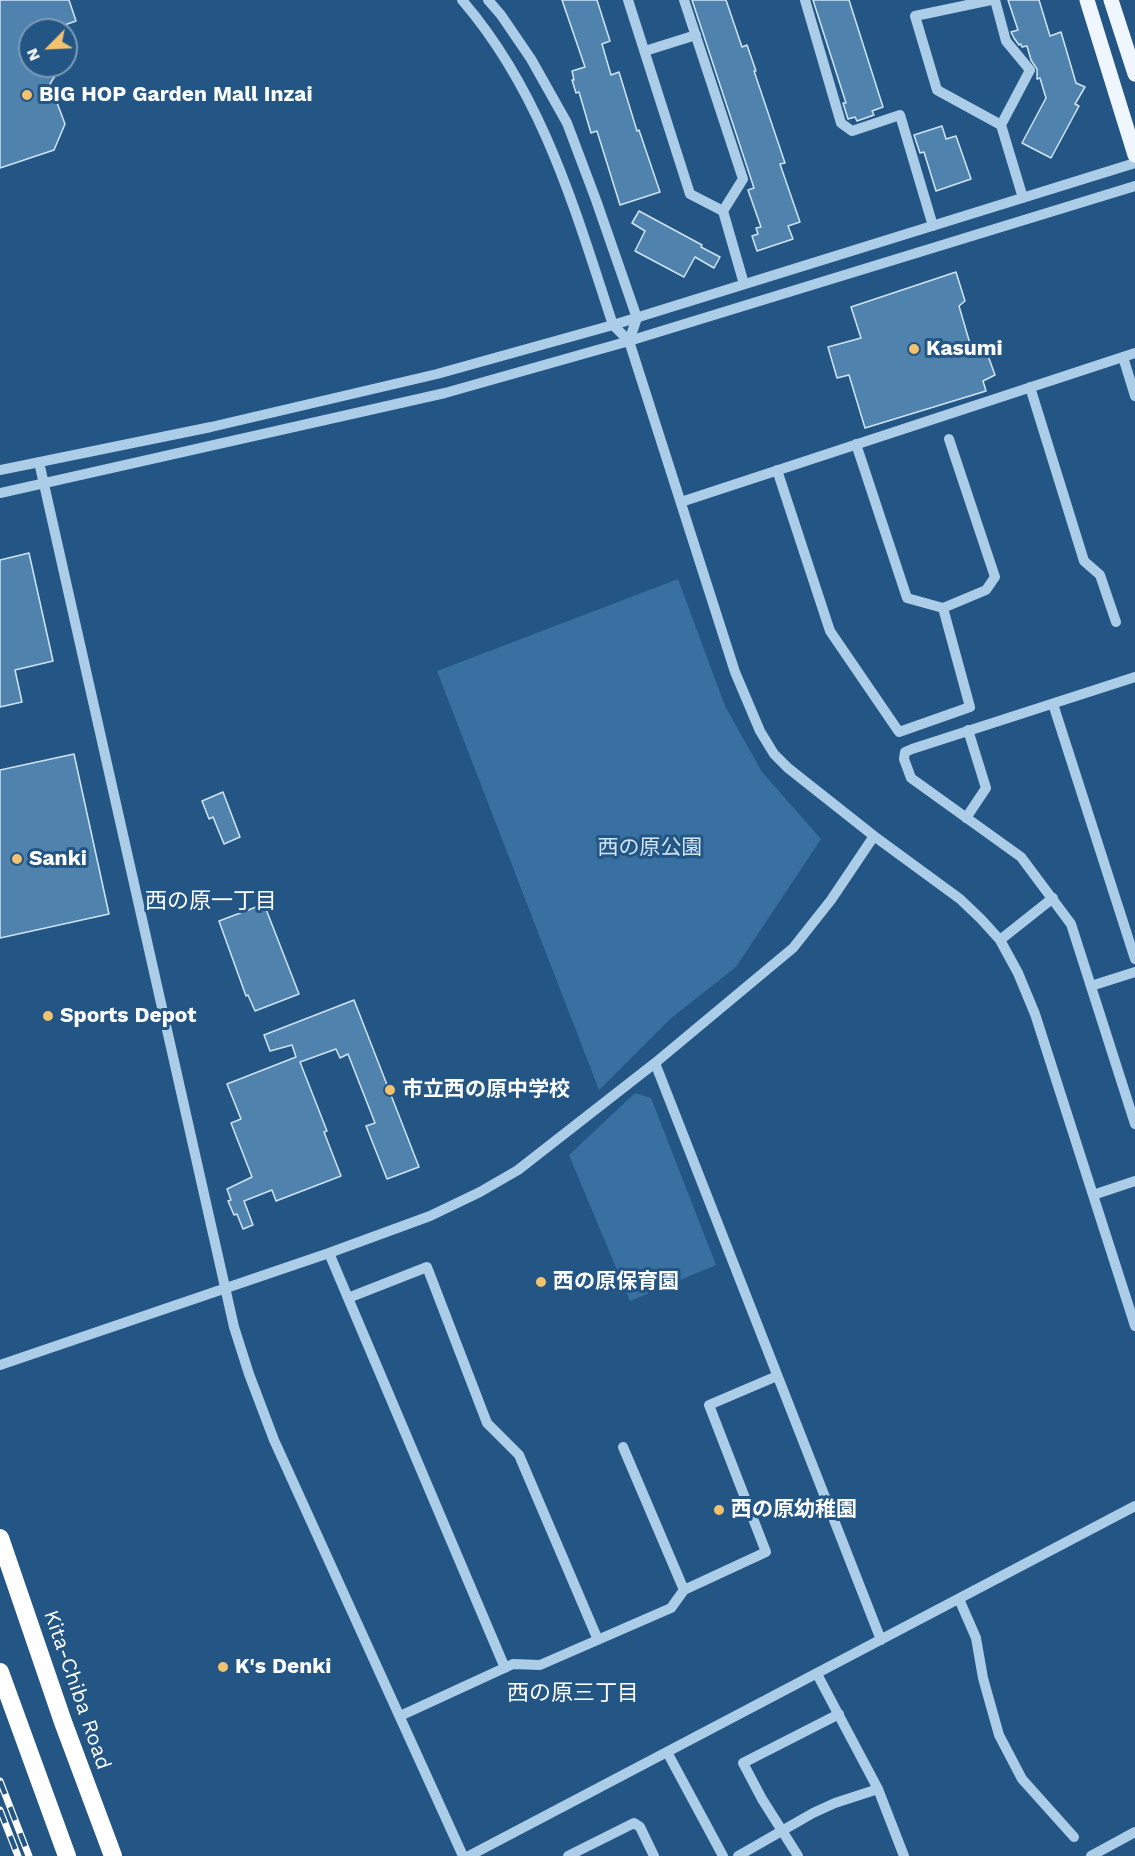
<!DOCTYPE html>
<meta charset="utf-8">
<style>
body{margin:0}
#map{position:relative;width:1135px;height:1856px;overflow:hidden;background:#235684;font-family:"Work Sans",sans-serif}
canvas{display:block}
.north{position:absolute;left:18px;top:18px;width:60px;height:60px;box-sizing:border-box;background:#235684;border:2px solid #7b9ab5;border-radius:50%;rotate:246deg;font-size:16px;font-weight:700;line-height:24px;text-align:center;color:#fff}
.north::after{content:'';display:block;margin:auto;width:21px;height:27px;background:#f3c26f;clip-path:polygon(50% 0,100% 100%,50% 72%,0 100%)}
</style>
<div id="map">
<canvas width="1135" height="1856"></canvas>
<div class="north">N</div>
</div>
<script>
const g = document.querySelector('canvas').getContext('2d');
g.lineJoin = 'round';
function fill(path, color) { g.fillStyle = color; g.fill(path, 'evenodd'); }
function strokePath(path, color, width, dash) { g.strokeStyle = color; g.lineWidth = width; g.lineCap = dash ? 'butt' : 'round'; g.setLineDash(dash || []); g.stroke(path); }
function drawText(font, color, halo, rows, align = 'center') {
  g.font = font + ' "Work Sans","Noto Sans JP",sans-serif'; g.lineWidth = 6; g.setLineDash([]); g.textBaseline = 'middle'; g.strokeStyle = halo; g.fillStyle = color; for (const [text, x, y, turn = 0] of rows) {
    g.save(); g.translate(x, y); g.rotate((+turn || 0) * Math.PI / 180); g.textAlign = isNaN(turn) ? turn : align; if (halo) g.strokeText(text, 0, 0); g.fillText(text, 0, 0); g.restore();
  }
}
fill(new Path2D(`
 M678 579 725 706 762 772 821 839 736 967 670 1019 599 1090 437 671Z
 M635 1093 651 1098 716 1265 630 1301 569 1155Z`), '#3770a1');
const building = new Path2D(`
 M0 0H69L76 21 50 30H30V66H61L50 84 65 124 54 150 0 168Z
 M562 0H597L610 41 602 44 611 75 619 72 637 131 639 130 660 192 620 205 597 131 591 133 579 92 576 93 572 80H574L572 71 585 67Z
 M692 0H726L742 47 747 45 756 71H754L785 163 780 164 800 222 788 226 793 239 757 251 752 236 758 234 756 228 761 227 748 190 754 188Z
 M813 0H849L883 107 872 111 874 115 857 121 855 117 848 119 843 103H846Z
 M1008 0H1039L1050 36 1061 32 1076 83 1085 87 1075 104 1079 106 1051 158 1022 143 1046 98 1040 78 1037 79V69L1031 60 1027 46 1022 47 1021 44 1019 45 1014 38 1011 32 1018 30Z
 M942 126 946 139 956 136 971 179 936 191 924 152 920 153 914 135Z
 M639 211 702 245 701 247 720 257 714 268 695 257 684 277 635 251 645 231 632 223Z
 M956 272 965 301 959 306 973 354 986 350 995 375 983 381 986 391 865 428 849 375 837 378 828 347 861 338 851 307Z
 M29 553 53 661 15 670 22 702 0 707V560Z
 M74 754 109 914 0 938V770Z
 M223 792 240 837 224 844 213 817 209 819 202 801Z
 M264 904 299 994 255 1011 248 995 246 996 219 921Z
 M354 1000 419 1167 387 1179 366 1126 375 1123 348 1054 340 1058 336 1049 300 1062 327 1131 324 1132 341 1176 276 1201 272 1190 244 1201 253 1225 243 1229 237 1214 234 1215 228 1201 231 1200 227 1189 252 1177 231 1123 241 1119 227 1084 296 1057 292 1045 270 1051 264 1035Z`);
fill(building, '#5082ae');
strokePath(building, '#d0e5f6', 1.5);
strokePath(new Path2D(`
 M462 0C543 94 575 210 613 325L629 341 735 672 760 731 774 754 788 768 874 836 960 899 981 919 1000 940 1018 973 1035 1014 1135 1326
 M488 0 501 15 531 59 567 123 596 200 637 318 629 341
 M628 0 690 194 723 211
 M684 0 743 179 723 211 744 284
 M805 0 841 123 852 131 900 115 933 226
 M991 0 915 16 937 90 1001 125
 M995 0 1006 41 1030 70 1001 125 1023 198
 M645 51 696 35
 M1123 357 1135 396
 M1030 387 1084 561 1100 575 1116 622
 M856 444 907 598 943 608
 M39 462 234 1327 249 1374 274 1440 463 1856
 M0 470 211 427 437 374 613 325 1135 163
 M777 470 830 631 899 732 970 707 943 608 986 590 995 577 949 439
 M0 493 445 393 629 341 1135 186
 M681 502 1135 353
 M1135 677 912 749 905 752 904 759 911 778 1021 857 1071 924 1135 1124
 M1053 704 1135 959
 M966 818 986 788 968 730
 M1000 940 1053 898
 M1091 986 1135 972
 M655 1063 881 1640
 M1093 1195 1135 1181
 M329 1253 348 1298 427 1267 487 1423 519 1455 598 1640
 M348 1298 505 1668
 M0 1365 329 1253 430 1216 480 1192 518 1170 655 1063 793 948 831 900 874 836
 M623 1447 684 1590
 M959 1599 976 1638 983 1678 999 1735 1022 1779 1074 1837
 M817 1674 878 1789 904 1856
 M400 1716 513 1664 540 1665 671 1608 684 1590 766 1552 709 1405 777 1376
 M667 1752 723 1856
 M469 1856 1135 1506
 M568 1856 634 1823 640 1827 654 1856
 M738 1856 813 1813 835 1803 878 1789
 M798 1856 762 1799 743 1763 839 1714
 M1091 1856 1135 1832`), '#accde8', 10);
strokePath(new Path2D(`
 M1087 0 1135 155
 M1111 0 1135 74`), '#eff6fe', 15);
strokePath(new Path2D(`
 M0 1538 63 1722 113 1856
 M0 1672 67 1856`), '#fff', 18);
const rail = new Path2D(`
 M0 1781 29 1856
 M0 1810 18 1856`);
strokePath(rail, '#fff', 7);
strokePath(rail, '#235684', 4.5, [14]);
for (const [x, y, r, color] of [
 [27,95,6,"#f3c26f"],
 [914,349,6,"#f3c26f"],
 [17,859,6,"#f3c26f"],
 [48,1016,6,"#f3c26f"],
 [390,1090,6,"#f3c26f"],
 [541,1282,6,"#f3c26f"],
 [719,1510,6,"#f3c26f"],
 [223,1667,6,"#f3c26f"]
]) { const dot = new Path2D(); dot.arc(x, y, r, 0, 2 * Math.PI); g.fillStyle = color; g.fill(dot); strokePath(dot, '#235684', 2); }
drawText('bold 21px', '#fff', '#235684', [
 ["BIG HOP Garden Mall Inzai",39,95],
 ["Kasumi",926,349],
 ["Sanki",29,859],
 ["Sports Depot",60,1016],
 ["市立西の原中学校",402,1090],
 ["西の原保育園",553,1282],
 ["西の原幼稚園",731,1510],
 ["K's Denki",235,1667]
], 'left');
drawText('21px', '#d0e5f6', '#235684', [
 ["西の原公園",650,848]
]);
drawText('21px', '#fff', '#235684', [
 ["Kita-Chiba Road",77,1690,71]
]);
drawText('22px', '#fff', '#235684', [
 ["西の原一丁目",211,902],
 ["西の原三丁目",573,1694]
]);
</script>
